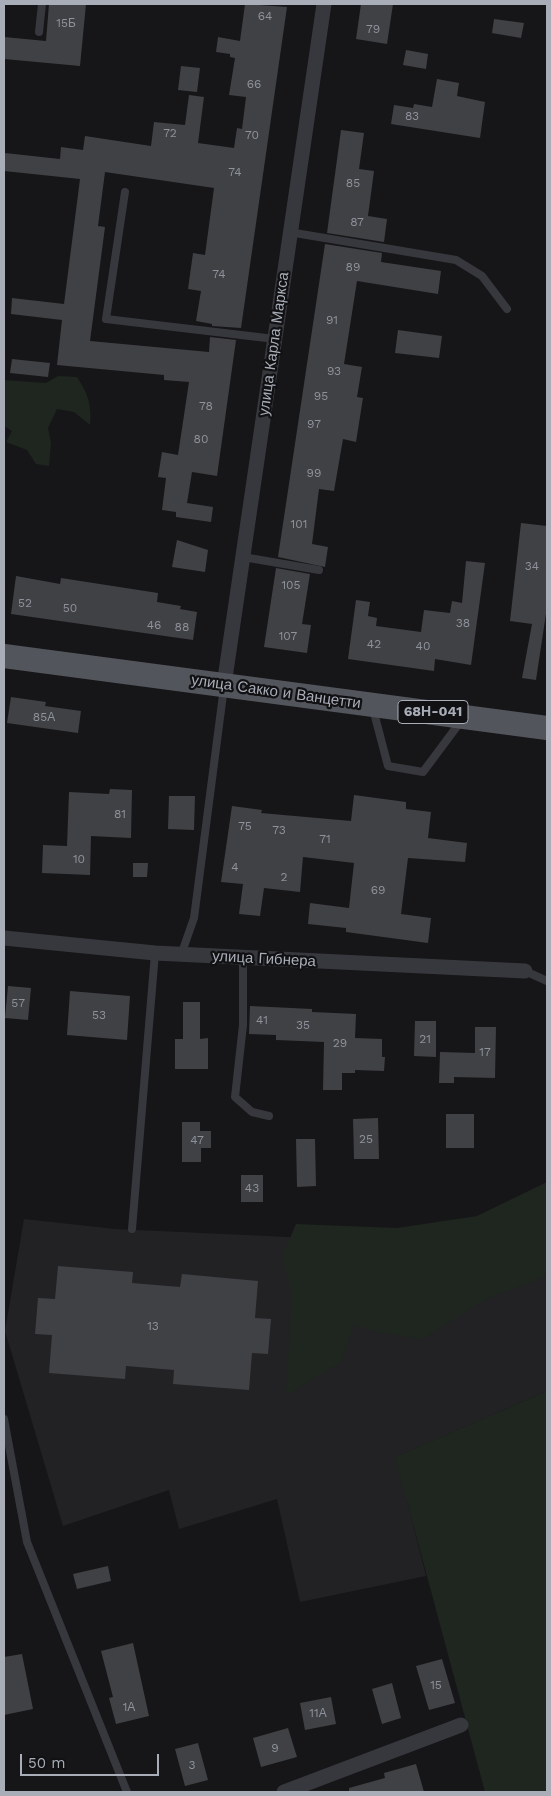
<!DOCTYPE html>
<meta charset="utf-8">
<style>
body{margin:0}
#map{position:relative;width:551px;height:1796px;overflow:hidden;background:#161618;font-family:"Work Sans",sans-serif}
canvas{display:block}
.frame{position:absolute;inset:0;border:5px solid #a8adb8;pointer-events:none}
.scale{position:absolute;left:20px;top:1754px;width:139px;height:22px;box-sizing:border-box;border:2px solid #a8adb8;border-top:0;padding-left:6px;font-size:15px;line-height:18px;white-space:nowrap;color:#a8adb8;-webkit-text-stroke:4px #111113;paint-order:stroke}
</style>
<div id="map">
<canvas width="551" height="1796"></canvas>
<div class="frame"></div>
<div class="scale">50 m</div>
</div>
<script>
const g = document.querySelector('canvas').getContext('2d');
g.lineJoin = 'round';
function fill(path, color) { g.fillStyle = color; g.fill(path, 'evenodd'); }
function strokePath(path, color, width, dash) { g.strokeStyle = color; g.lineWidth = width; g.lineCap = dash ? 'butt' : 'round'; g.setLineDash(dash || []); g.stroke(path); }
function drawText(font, color, halo, rows, align = 'center') {
  g.font = font + ' "Work Sans",sans-serif'; g.lineWidth = 4.5; g.setLineDash([]); g.textBaseline = 'middle'; g.strokeStyle = halo; g.fillStyle = color; for (const [text, x, y, turn = 0] of rows) {
    g.save(); g.translate(x, y); g.rotate((+turn || 0) * Math.PI / 180); g.textAlign = isNaN(turn) ? turn : align; if (halo) g.strokeText(text, 0, 0); g.fillText(text, 0, 0); g.restore();
  }
}
fill(new Path2D(`
 M547 1195V1391L396 1457 426 1576 300 1602 277 1499 179 1529 169 1490 63 1526 5 1331 24 1219 115 1229 397 1242Z`), '#222225');
fill(new Path2D(`
 M58 376 77 377C88 393 92 406 90 425L74 412 57 409 48 428 51 443 49 466 36 464 27 450 6 442 12 431 4 426V380L46 383Z
 M547 1182V1276L487 1299 422 1339 377 1332 354 1325 340 1363 286 1395 292 1295 282 1257 296 1224 397 1228 477 1216Z
 M547 1391V1792H485L395 1457Z`), '#1e261f');
fill(new Path2D(`
 M49 4H86L80 66 4 59V37L46 41Z
 M245 4 287 7 241 328 212 326V324L196 321 201 291 188 289 193 253 205 255 214 188 105 172 98 226 105 227 90 341 209 352 210 337 236 340 217 476 192 472 187 503 213 507 211 522 176 517V512L162 510 166 478 158 477 162 452 178 455 189 382 164 380V375L57 365 62 320 11 314 12 298 64 304 80 179 4 171V162L5 153 60 159 61 147 83 150 85 136 151 146 154 122 185 125 189 95 204 97 198 143 234 148 237 128 242 129 246 97 229 95 235 58 230 57V54L216 52 218 37 240 41Z
 M361 4H393L387 44 356 39Z
 M494 19 524 23 521 38 492 33Z
 M406 50 428 54 426 69 403 65Z
 M181 66 200 68 197 92 178 90Z
 M437 79 459 83 457 96 485 102 480 138 391 124 394 105 413 108 414 104 432 107Z
 M341 130 364 133 359 169 374 171 368 216 387 219 384 242 327 233Z
 M325 244 382 253 381 262 441 271 438 294 357 281 344 364 362 367 357 397 363 398 356 442 343 439 334 491 319 489 312 544 328 547 325 567 278 557Z
 M398 330 442 336 439 358 395 353Z
 M12 359 50 363 48 377 10 373Z
 M521 523 547 526V607L536 680 522 678 532 624 510 621Z
 M177 540 208 550 205 572 172 567Z
 M466 561 485 563 471 665 435 659 434 671 348 659 356 600 370 602 368 616 377 618 376 626 421 632 424 610 450 613 452 601 462 603Z
 M276 568 310 574 302 624 311 625 307 653 264 647Z
 M16 576 60 584 61 578 158 593 157 602 181 606 180 609 197 612 193 640 11 614Z
 M11 697 46 702 45 706 81 711 78 733 7 723Z
 M110 789 132 790 131 838 91 836 90 875 42 873 43 845 67 846 69 792 109 794Z
 M354 795 406 802V809L431 812 428 838 467 843 465 862 408 858 401 914 431 918 428 943 346 932V928L308 924 310 903 349 908 354 863 303 857 300 892 264 888 260 916 239 914 243 884 221 882 232 806 262 810 261 813 351 821Z
 M169 796H195L194 830 168 829Z
 M133 863H148L147 877H133Z
 M8 986 31 988 28 1020 5 1018Z
 M70 991 130 996 127 1040 67 1035Z
 M183 1002H200V1039L208 1038V1069H175V1039H183Z
 M250 1006 312 1009V1012L356 1014 355 1038 382 1039V1057H385L384 1071 355 1070V1073H342V1090H323L324 1042 276 1040V1035L249 1034Z
 M415 1021H436V1057L414 1056Z
 M475 1027H496L495 1078 454 1077V1083H439L440 1052 475 1053Z
 M446 1114H474V1148H446Z
 M378 1118 379 1159H354L353 1119Z
 M182 1122H200V1131H211V1148H201V1162H182Z
 M296 1139H315L316 1186 297 1187Z
 M241 1175H263V1202H241Z
 M58 1266 133 1272 132 1283 180 1287 182 1274 258 1281 255 1318 271 1319 268 1354 252 1353 249 1390 173 1384 174 1370 126 1366 125 1379 49 1373 52 1335 35 1334 38 1298 55 1299Z
 M108 1566 111 1581 77 1589 73 1574Z
 M133 1643 149 1716 116 1724 109 1698 113 1697 101 1651Z
 M22 1654 33 1709 4 1715V1657Z
 M442 1659 455 1703 429 1710 416 1666Z
 M392 1683 401 1718 382 1724 372 1689Z
 M331 1697 336 1724 305 1730 300 1703Z
 M288 1728 297 1757 261 1767 253 1738Z
 M198 1743 208 1780 185 1786 175 1749Z
 M416 1764 424 1792H349V1788L385 1778 384 1773Z`), '#404145');
strokePath(new Path2D(`
 M39 32 42 4
 M125 192 106 319 275 339
 M289 232 456 260 482 276 507 309
 M243 557 319 570
 M373 709 388 766 423 772 461 721
 M181 955 194 918 224 687
 M243 958V1025L235 1097 252 1112 269 1116
 M525 971 547 981
 M132 1229 155 953
 M4 1419 27 1542 127 1792`), '#37383d', 8);
strokePath(new Path2D(`
 M224 685 324 4
 M4 938 155 953 525 971
 M284 1792 461 1725`), '#37383d', 15);
strokePath(new Path2D(`
 M4 656 547 728`), '#53555c', 24);
drawText('12px', '#8e929b', null, [
 ["64",265,16],
 ["15Б",66,23],
 ["79",373,29],
 ["66",254,84],
 ["83",412,116],
 ["72",170,133],
 ["70",252,135],
 ["74",235,172],
 ["85",353,183],
 ["87",357,222],
 ["89",353,267],
 ["74",219,274],
 ["91",332,320],
 ["93",334,371],
 ["95",321,396],
 ["78",206,406],
 ["97",314,424],
 ["80",201,439],
 ["99",314,473],
 ["101",299,524],
 ["34",532,566],
 ["105",291,585],
 ["52",25,603],
 ["50",70,608],
 ["38",463,623],
 ["46",154,625],
 ["88",182,627],
 ["107",288,636],
 ["42",374,644],
 ["40",423,646],
 ["85А",44,717],
 ["81",120,814],
 ["75",245,826],
 ["73",279,830],
 ["71",325,839],
 ["10",79,859],
 ["4",235,867],
 ["2",284,877],
 ["69",378,890],
 ["57",18,1003],
 ["53",99,1015],
 ["41",262,1020],
 ["35",303,1025],
 ["21",425,1039],
 ["29",340,1043],
 ["17",485,1052],
 ["25",366,1139],
 ["47",197,1140],
 ["43",252,1188],
 ["13",153,1326],
 ["15",436,1685],
 ["1А",129,1707],
 ["11А",318,1713],
 ["9",275,1748],
 ["3",192,1765]
]);
for (const [x, y, w] of [
 [433,712,70]
]) { const box = new Path2D(); box.roundRect(x - w / 2, y - 11.5, w, 23, 4); g.fillStyle = '#111113'; g.fill(box); strokePath(box, '#a8adb8', 1); }
drawText('bold 14px', '#a8adb8', null, [
 ["68Н-041",433,712]
]);
drawText('15px', '#a8adb8', '#111113', [
 ["улица Карла Маркса",274,344,-82],
 ["улица Сакко и Ванцетти",276,692,8],
 ["улица Гибнера",264,959,3]
]);
</script>
